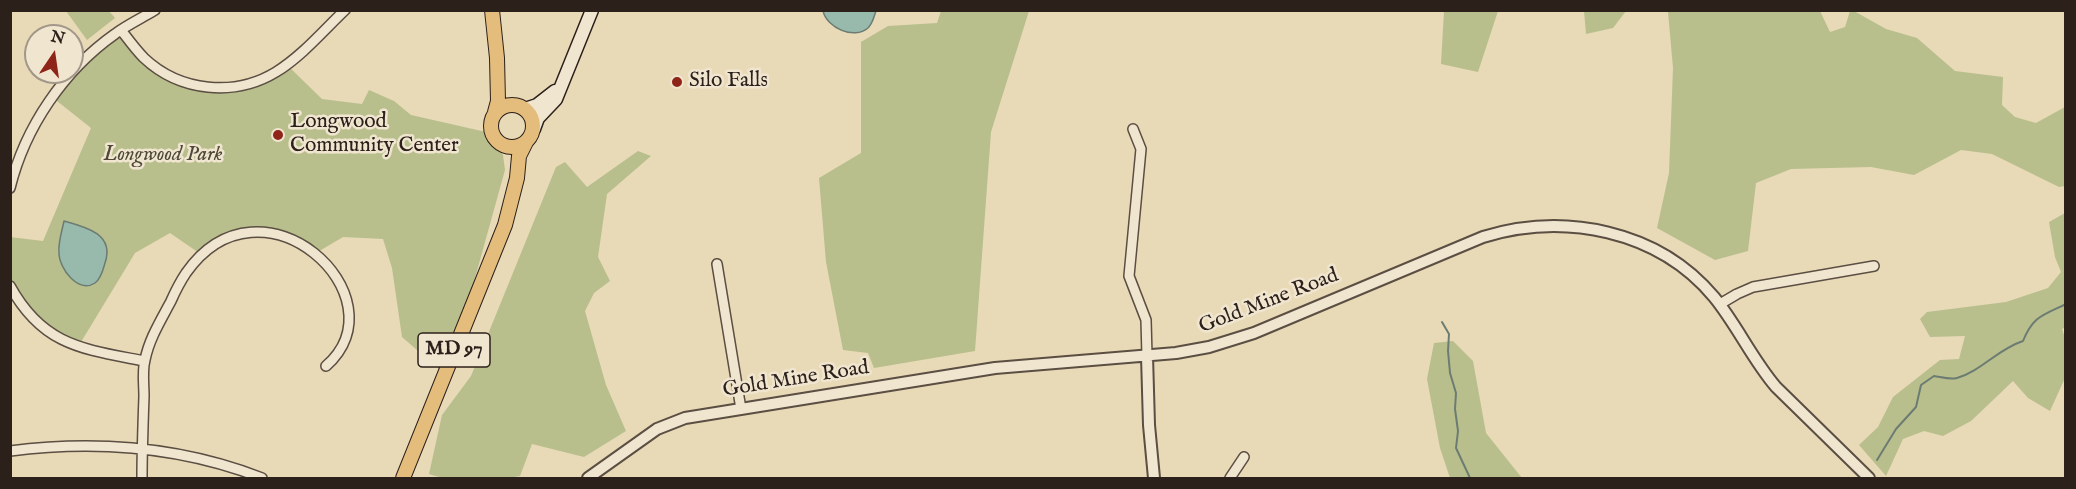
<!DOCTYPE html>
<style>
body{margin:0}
#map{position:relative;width:2076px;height:489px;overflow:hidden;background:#e8d9b7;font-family:"IM FELL English",serif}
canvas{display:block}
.frame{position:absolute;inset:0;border:12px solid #2c201b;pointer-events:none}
.north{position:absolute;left:24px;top:24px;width:60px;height:60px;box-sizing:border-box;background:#f0e6d0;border:2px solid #a29788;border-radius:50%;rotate:13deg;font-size:16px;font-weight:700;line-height:24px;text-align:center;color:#2c201b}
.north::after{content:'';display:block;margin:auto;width:21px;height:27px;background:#8f2418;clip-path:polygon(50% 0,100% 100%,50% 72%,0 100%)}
</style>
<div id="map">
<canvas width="2076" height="489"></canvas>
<div class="frame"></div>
<div class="north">N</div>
</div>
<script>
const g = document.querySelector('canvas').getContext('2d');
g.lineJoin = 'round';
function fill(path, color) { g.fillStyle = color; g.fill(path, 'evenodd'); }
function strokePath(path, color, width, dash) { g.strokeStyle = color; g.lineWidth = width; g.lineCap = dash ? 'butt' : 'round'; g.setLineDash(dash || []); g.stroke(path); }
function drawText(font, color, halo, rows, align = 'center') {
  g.font = font + ' "IM FELL English",serif'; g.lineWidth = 5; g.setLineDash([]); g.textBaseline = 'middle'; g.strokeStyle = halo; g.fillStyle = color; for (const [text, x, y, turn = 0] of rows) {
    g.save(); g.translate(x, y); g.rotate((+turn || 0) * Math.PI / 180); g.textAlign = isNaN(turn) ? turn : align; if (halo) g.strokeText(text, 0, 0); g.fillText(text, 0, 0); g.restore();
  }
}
fill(new Path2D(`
 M66 11H109L115 18 87 40Z
 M941 11H1029L991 132 975 351 874 368 868 353 843 350 826 262 819 178 861 153V42L888 26 937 23Z
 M1444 11H1498L1478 72 1441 64Z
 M1584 11V10L1626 11 1613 28 1586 34Z
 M1665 11H1820L1830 32 1845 27 1850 11H1854L1886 29 1917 38 1955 71 2003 77 2002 105 2015 117 2036 123 2065 107V186L2059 187 1992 154 1961 150 1914 175 1871 167 1791 169 1756 183 1748 251 1715 260 1657 228 1669 173 1673 68 1668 12Z
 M121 30 144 59 191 84 240 86 286 64 322 99 362 104 369 90 394 101 411 115 486 132 503 155 505 170 470 296 440 370 402 337 392 268 383 239 343 237 316 253 286 236 242 234 202 255 170 233 135 253 78 347 42 327 11 286 10 237 43 241 91 128 52 97Z
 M638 151 651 156 607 194 598 257 610 281 594 293 585 311 606 385 626 431 584 457 532 444 520 476C498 481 450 482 429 474L442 415 471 376 556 167 565 162 587 187Z
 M2065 213 2066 327 2062 329 2065 338V378L2050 411 2028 398 2013 381 1971 421 1943 436 1924 431 1903 439 1886 476 1859 445 1878 427 1893 397 1940 360 1959 359 1965 336 1930 337 1920 319 1927 312 2006 302 2048 288 2061 272 2055 257 2049 222Z
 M1453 341 1473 361 1486 433 1522 478H1450L1440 448 1427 379 1434 343Z`), '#b8bf8d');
const water = new Path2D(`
 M823 11V10L876 11C874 16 873 23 868 28 854 40 827 28 823 11Z
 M64 221C86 227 115 234 105 263 103 270 101 279 95 283 78 294 59 268 59 253 58 242 62 231 64 221Z`);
fill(water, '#97baac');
strokePath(water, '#6c7c72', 1.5);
strokePath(new Path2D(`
 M1442 322 1449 334 1448 351 1450 373 1456 393 1455 409 1458 431 1456 448 1470 478
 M1877 460 1896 429 1916 407 1921 385 1934 376C1941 377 1950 380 1957 378 1981 371 1998 349 2023 341 2033 316 2043 315 2066 304`), '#6c7c72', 2);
const minor = new Path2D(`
 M121 30C128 39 136 50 144 58 180 92 235 97 276 72 302 56 323 31 345 10
 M1133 129 1141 149 1129 276 1146 320 1147 356
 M10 188C25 127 64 70 115 34 127 25 142 18 155 10
 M717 264 741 409
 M10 286C43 346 83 349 144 361
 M1720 304 1737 294 1753 287 1874 266
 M10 451C96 440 182 447 262 478
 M142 478C142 451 143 424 144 396 144 385 142 371 145 360 149 339 161 320 171 301 175 292 180 282 186 273 262 165 405 297 326 366
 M1230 478 1244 457`);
const tertiary = new Path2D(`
 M1147 356 1149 425 1154 478
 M588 478 657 429 685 418 995 368 1176 353 1209 347 1254 333 1483 237C1564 212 1658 230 1714 297 1737 325 1752 359 1776 387L1869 478`);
const secondary = new Path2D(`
 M525 109 537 105 555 91
 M534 129 538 118 556 99 592 10`);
const primary = new Path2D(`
 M492 10 497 58 498 101 495 112
 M491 126a21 21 0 1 1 42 0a21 21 0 1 1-42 0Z
 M403 478 505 225 517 178 519 156 526 142`);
strokePath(minor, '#5b4e42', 12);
strokePath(tertiary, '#5b4e42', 14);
strokePath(secondary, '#2c201b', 15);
strokePath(primary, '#2c201b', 16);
strokePath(minor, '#f0e6d0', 9);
strokePath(tertiary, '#f0e6d0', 10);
strokePath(secondary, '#f0e6d0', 12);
strokePath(primary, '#e4bc7c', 14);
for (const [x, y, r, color] of [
 [677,82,6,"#8f2418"],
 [278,135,6,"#8f2418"]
]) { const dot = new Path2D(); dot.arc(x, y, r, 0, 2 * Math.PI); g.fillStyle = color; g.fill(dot); strokePath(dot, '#f0e6d0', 2); }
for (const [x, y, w] of [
 [454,350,72]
]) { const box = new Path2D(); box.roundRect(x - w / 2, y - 17, w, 34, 4.5); g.fillStyle = '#f0e6d0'; g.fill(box); strokePath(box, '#2c201b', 1.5); }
drawText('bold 20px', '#2c201b', null, [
 ["MD 97",454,350]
]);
drawText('21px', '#2c201b', '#f0e6d0', [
 ["Silo Falls",689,82],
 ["Longwood",290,123],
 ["Community Center",290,147]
], 'left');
drawText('italic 21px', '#4f4838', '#f0e6d0', [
 ["Longwood Park",163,156]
]);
drawText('21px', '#2c201b', '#f0e6d0', [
 ["Gold Mine Road",1269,302,-21],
 ["Gold Mine Road",796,380,-9]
]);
</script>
